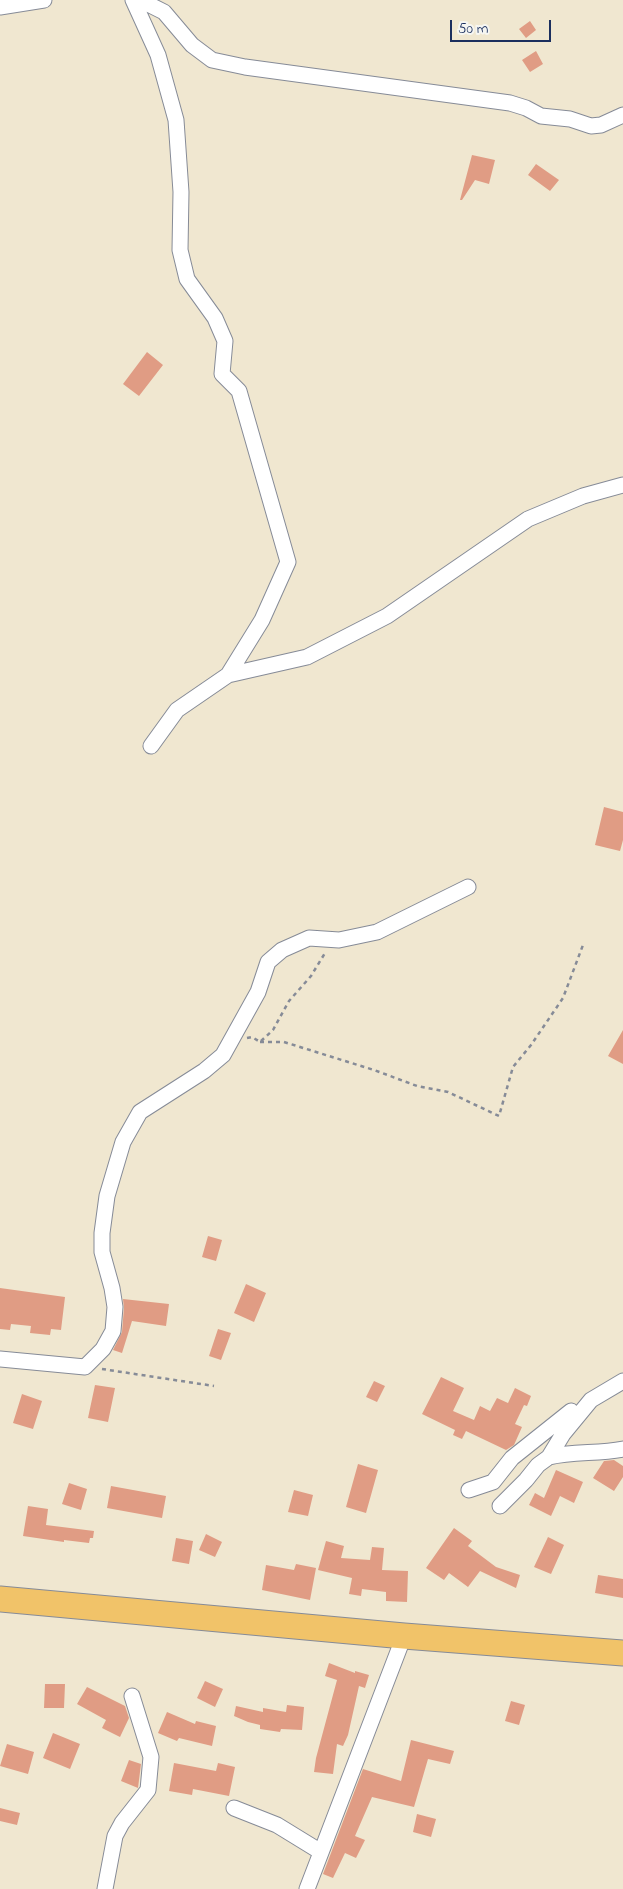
<!DOCTYPE html>
<style>
body{margin:0}
#map{position:relative;width:623px;height:1889px;overflow:hidden;background:#f0e7d0;font-family:"Indie Flower",sans-serif}
canvas{display:block}
.scale{position:absolute;left:450px;top:20px;width:101px;height:22px;box-sizing:border-box;border:2px solid #1b2f5e;border-top:0;padding-left:6px;font-size:15px;line-height:18px;white-space:nowrap;color:#1b2f5e;-webkit-text-stroke:4px #f6f6f2;paint-order:stroke}
</style>
<div id="map">
<canvas width="623" height="1889"></canvas>
<div class="scale">50 m</div>
</div>
<script>
const g = document.querySelector('canvas').getContext('2d');
g.lineJoin = 'round';
function fill(path, color) { g.fillStyle = color; g.fill(path, 'evenodd'); }
function strokePath(path, color, width, dash) { g.strokeStyle = color; g.lineWidth = width; g.lineCap = dash ? 'butt' : 'round'; g.setLineDash(dash || []); g.stroke(path); }
fill(new Path2D(`
 M530 21 536 30 526 38 519 29Z
 M536 51 543 64 530 72 522 60Z
 M472 155 495 160 489 184 475 180 462 200H460Z
 M536 164 559 180 550 191 528 175Z
 M147 352 163 365 139 396 123 384Z
 M604 807 623 812V840L620 851 595 845Z
 M623 1030V1064L608 1056Z
 M208 1236 222 1240 216 1261 202 1257Z
 M246 1284 266 1293 254 1322 234 1313Z
 M0 1288 65 1297 61 1330 51 1329 50 1335 30 1333 31 1326 11 1324 10 1330 0 1329Z
 M123 1299 169 1304 166 1326 132 1321 122 1353 113 1350 122 1332 124 1308Z
 M218 1329 231 1333 221 1360 209 1356Z
 M441 1377 464 1388 453 1411 474 1420 480 1406 490 1411 497 1398 508 1403 515 1388 531 1396 527 1406 524 1405 515 1424 522 1427 514 1445 506 1450 466 1431 462 1439 453 1435 455 1430 422 1414Z
 M374 1381 385 1386 377 1402 366 1397Z
 M95 1385 115 1388 108 1422 88 1418Z
 M22 1394 42 1401 33 1429 13 1423Z
 M614 1460 623 1466V1477L614 1491 593 1478 604 1461Z
 M358 1464 378 1470 366 1513 346 1507Z
 M556 1470 583 1482 574 1503 560 1496 551 1516 529 1505 535 1493 544 1498Z
 M69 1483 87 1489 81 1510 62 1504Z
 M111 1486 166 1496 162 1518 107 1508Z
 M294 1490 313 1495 308 1516 288 1512Z
 M28 1506 48 1509 46 1525 94 1531 93 1538H90L89 1543 64 1540V1542L23 1536Z
 M454 1528 472 1541 468 1546 496 1567 520 1575 516 1588 480 1571 468 1587 449 1573 444 1580 426 1568Z
 M206 1534 222 1542 215 1557 199 1550Z
 M548 1537 564 1545 551 1574 534 1567Z
 M176 1538 193 1541 189 1564 172 1561Z
 M326 1541 344 1546 341 1558 370 1560 372 1547 384 1548 382 1570 408 1571 407 1602 386 1601V1592L362 1589 361 1596 349 1594 352 1578 318 1570Z
 M296 1564 316 1568 310 1600 262 1590 266 1565 294 1570Z
 M598 1575 623 1579V1598L595 1593Z
 M329 1663 355 1673V1671L369 1675 365 1688 359 1686 348 1735 343 1746 337 1744 333 1774 314 1772 316 1758 337 1680 325 1676Z
 M205 1681 223 1689 215 1707 197 1698Z
 M45 1684H65L64 1708H44Z
 M87 1687 125 1706 129 1718 120 1737 102 1728 106 1720 77 1704Z
 M511 1701 525 1705 519 1725 505 1721Z
 M287 1705 304 1707 302 1730 281 1729 280 1732 260 1729V1725L248 1722 234 1716 236 1706 263 1712V1708L286 1712Z
 M167 1712 195 1724 196 1721 216 1726 212 1746 179 1738 177 1741 158 1733Z
 M53 1733 80 1744 70 1769 43 1758Z
 M411 1740 454 1751 450 1764 428 1759 414 1807 372 1797 355 1836 365 1840 356 1858 345 1853 333 1878 323 1874 363 1769 401 1781Z
 M7 1744 34 1752 28 1774 0 1766Z
 M129 1760 141 1764 138 1788 121 1781Z
 M174 1763 216 1771 218 1763 235 1767 229 1796 193 1789 192 1795 169 1791Z
 M0 1808 20 1813 17 1825 0 1821Z
 M417 1814 436 1819 431 1837 413 1832Z`), '#e09c84');
const street = new Path2D(`
 M133 0 158 55 176 120 181 192 180 250 187 279 215 318 225 341 222 374 239 391 288 562 262 620 228 675
 M140 0 164 12 192 45 212 60 245 67 510 103 526 108 541 116 570 119 591 126 601 125 623 115
 M0 7 44 0
 M151 746 177 710 228 675 307 657 387 616 528 519 583 496 623 485
 M0 1359 85 1367 103 1349 113 1331 115 1307 112 1288 102 1252V1233L107 1196 123 1142 140 1112 204 1071 223 1055 258 992 268 962 282 950 309 938 339 940 377 932 468 887
 M549 1457C573 1451 598 1454 623 1449
 M469 1490 493 1482 512 1458 571 1411
 M500 1506 526 1480 538 1465 549 1457 563 1434 591 1400 623 1381
 M234 1808 277 1825 321 1852
 M105 1889 115 1836 122 1823 148 1790 151 1757 132 1696
 M307 1889 404 1636`);
const primary = new Path2D(`
 M0 1599 404 1636 623 1653`);
strokePath(street, '#868b97', 17);
strokePath(primary, '#868b97', 27);
strokePath(new Path2D(`
 M247 1038 252 1037 260 1042 273 1030 289 1001 311 976 325 953
 M260 1042H284L374 1070 417 1086 448 1092 499 1116 513 1067 531 1045 563 998 583 945
 M102 1369 214 1386`), '#868b97', 2.5, [4, 4]);
strokePath(street, '#fff', 15);
strokePath(primary, '#f1c369', 25);
</script>
